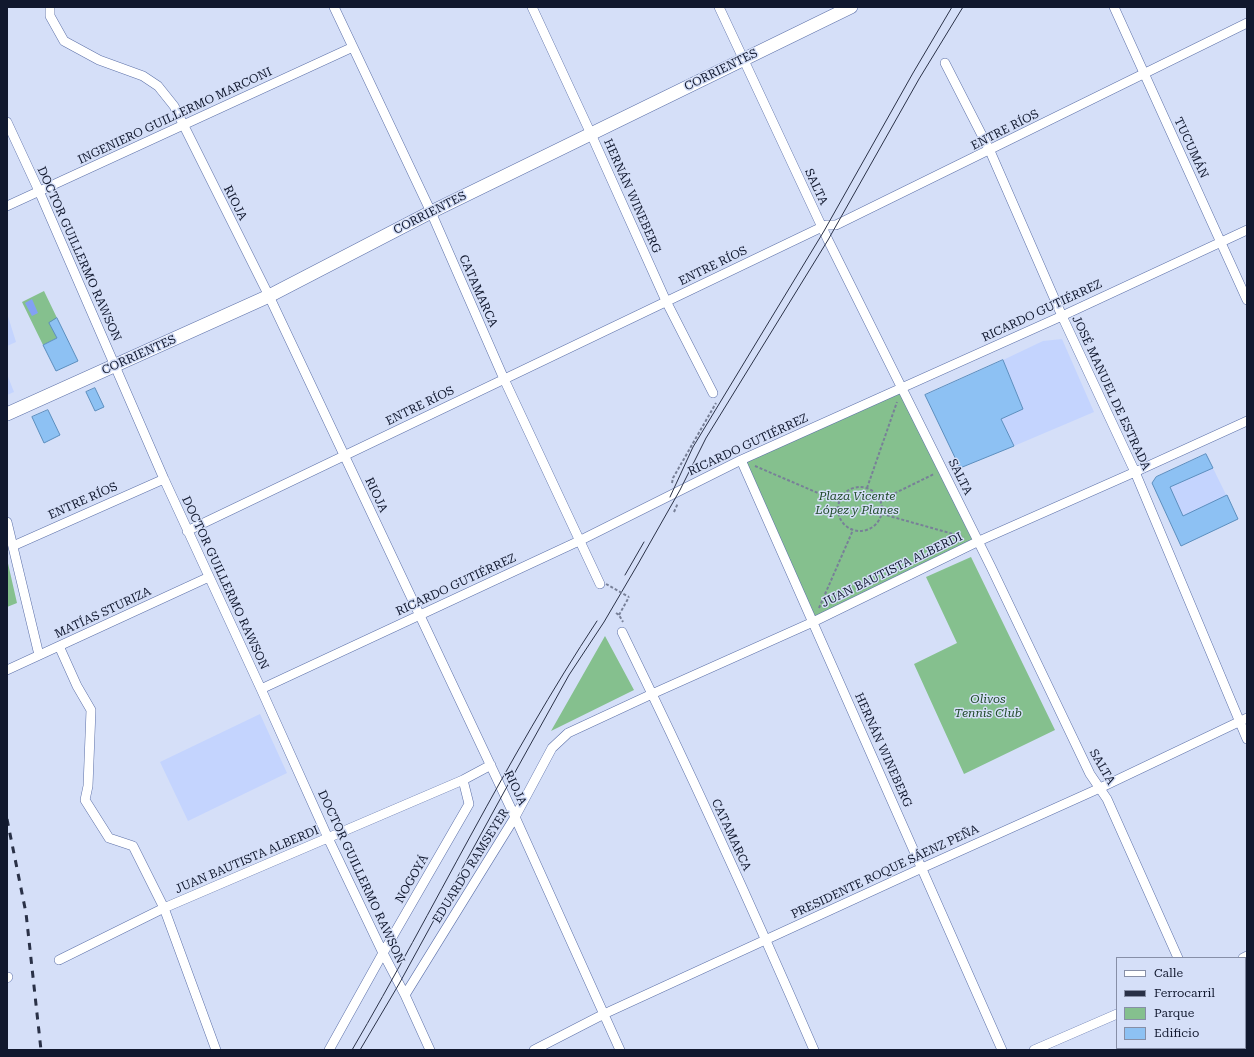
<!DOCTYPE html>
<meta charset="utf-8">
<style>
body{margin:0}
#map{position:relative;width:1254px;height:1057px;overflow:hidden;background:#d5dff8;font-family:"Roboto Serif",serif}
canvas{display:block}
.frame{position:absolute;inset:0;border:8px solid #11182e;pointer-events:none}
.legend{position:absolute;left:1116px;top:957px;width:130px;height:92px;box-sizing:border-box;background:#d5dff8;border:1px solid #878fa7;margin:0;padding:5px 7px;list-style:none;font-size:12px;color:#11182e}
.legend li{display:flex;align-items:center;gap:8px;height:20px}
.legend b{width:20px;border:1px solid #878fa7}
</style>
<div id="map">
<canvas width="1254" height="1057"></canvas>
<div class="frame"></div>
<ul class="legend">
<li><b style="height:5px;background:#fff"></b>Calle</li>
<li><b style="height:5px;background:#2a3147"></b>Ferrocarril</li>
<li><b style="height:11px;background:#85c08e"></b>Parque</li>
<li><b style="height:11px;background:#8dc1f3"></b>Edificio</li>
</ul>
</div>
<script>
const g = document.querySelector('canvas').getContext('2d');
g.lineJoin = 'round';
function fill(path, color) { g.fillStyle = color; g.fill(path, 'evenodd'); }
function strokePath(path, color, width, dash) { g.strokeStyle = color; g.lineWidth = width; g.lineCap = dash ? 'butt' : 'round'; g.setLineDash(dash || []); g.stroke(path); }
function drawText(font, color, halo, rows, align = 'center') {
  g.font = font + ' "Roboto Serif",serif'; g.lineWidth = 3; g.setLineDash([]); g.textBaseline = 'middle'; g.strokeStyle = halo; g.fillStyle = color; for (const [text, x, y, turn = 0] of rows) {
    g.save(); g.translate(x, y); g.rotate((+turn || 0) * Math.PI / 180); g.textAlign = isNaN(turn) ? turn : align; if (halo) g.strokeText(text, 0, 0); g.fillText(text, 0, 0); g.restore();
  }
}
fill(new Path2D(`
 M7 313 16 342 7 346Z
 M1062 339 1094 412 1014 446 1001 419 1023 409 1003 360 1043 341Z
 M7 374 14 392 7 395Z
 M1206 454 1238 519 1181 546 1152 483 1156 477Z
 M260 714 287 773 188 821 160 762Z`), '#c4d4fe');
fill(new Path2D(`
 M44 291 57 318 50 323 57 338 43 345 22 302Z
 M902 388 979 541 813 622 741 460Z
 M971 557 1055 730 964 774 914 664 957 643 926 577Z
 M7 559 17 603 7 607Z
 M605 636 634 690 551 731Z`), '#85c08e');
fill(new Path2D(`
 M32 299 38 313 32 316 25 303Z`), '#83a1f3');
const building = new Path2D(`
 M57 318 78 361 56 371 43 345 57 338 49 323Z
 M1003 360 1023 409 1001 419 1014 446 960 468 925 395Z
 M95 388 104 407 95 411 86 392Z
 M48 410 60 435 44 443 32 417Z
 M1206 454 1213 468 1170 487 1183 516 1227 495 1238 519 1181 546 1152 483 1156 477Z`);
fill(building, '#8dc1f3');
strokePath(building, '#5c8ebe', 1);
const street = new Path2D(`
 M50 7V16L64 41 99 60 143 76 158 86 174 106 269 296 515 817 620 1050
 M334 7 431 212 504 379 600 584
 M532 7 591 134 666 301 713 393
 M719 7 828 240 991 567 1090 774 1107 799 1178 958
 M1114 7 1247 300
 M945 63 990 151 1062 316 1135 472 1247 739
 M7 122 39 191 164 479 261 689 328 838 383 953 405 995 430 1050
 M7 206 353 47
 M741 460 1002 1050
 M7 522 39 655
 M187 531 822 227 827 225H836C973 159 1109 90 1247 23
 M13 546 164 479
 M622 632C689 769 753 909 814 1050
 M59 646 77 686 91 710 88 786 85 800 109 838 133 846 164 908 216 1050
 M7 670 209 577
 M261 689 579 541 741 460 1062 316 1247 230
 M1243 958 1247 956
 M59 960 164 908 463 780 491 765
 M7 978 8 977
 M405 995 515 817 552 748 568 733 652 694 813 622 979 541 1135 472 1247 421
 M1191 1048 1192 1050
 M329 1050 383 953 469 804 463 780
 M534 1050 604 1014 922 868 1100 788 1247 718
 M1034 1050 1117 1014`);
const secondary = new Path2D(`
 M7 414 269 296 431 212 851 7`);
strokePath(street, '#5c70a8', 10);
strokePath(secondary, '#5c70a8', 14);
strokePath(new Path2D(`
 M755 466 839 502
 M672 483 673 478 716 403
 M838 509a22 22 0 1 1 44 0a22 22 0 1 1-44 0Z
 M867 488 897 402
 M881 500 934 474
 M674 512 678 503
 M882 514 964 537
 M819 608 853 530
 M616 613 619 615 623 622
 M619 615 629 597`), '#788098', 2, [3, 2]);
strokePath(street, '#fff', 9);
strokePath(secondary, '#fff', 13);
strokePath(new Path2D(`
 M670 497 693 447 824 231 913 73 952 7
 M625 575 644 542
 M352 1050C435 908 506 759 597 621
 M360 1050 399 984 504 792 569 675 604 622 638 564 680 490 706 438 828 240 919 79 963 7`), '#2a3147', 1);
strokePath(new Path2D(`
 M7 819 26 913 41 1050`), '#2a3147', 3, [7, 7]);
strokePath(new Path2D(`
 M606 584 629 597`), '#788098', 2, [3, 2]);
drawText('12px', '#11182e', '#d5dff8', [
 ["CORRIENTES",721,70,-26],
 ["INGENIERO GUILLERMO MARCONI",175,116,-25],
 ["ENTRE RÍOS",1005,130,-27],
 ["TUCUMÁN",1191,148,65],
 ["SALTA",816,187,65],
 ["HERNÁN WINEBERG",632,196,66],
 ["RIOJA",235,203,63],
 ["CORRIENTES",430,213,-27],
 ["DOCTOR GUILLERMO RAWSON",79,254,66],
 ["ENTRE RÍOS",713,266,-26],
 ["CATAMARCA",478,291,66],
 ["RICARDO GUTIÉRREZ",1042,311,-25],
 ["CORRIENTES",139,355,-24],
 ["JOSÉ MANUEL DE ESTRADA",1111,393,65],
 ["ENTRE RÍOS",420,406,-26],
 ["RICARDO GUTIÉRREZ",748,445,-25],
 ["SALTA",960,477,63],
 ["RIOJA",376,495,65],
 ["ENTRE RÍOS",83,501,-24],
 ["JUAN BAUTISTA ALBERDI",892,570,-26],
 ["DOCTOR GUILLERMO RAWSON",225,583,65],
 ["RICARDO GUTIÉRREZ",456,585,-25],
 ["MATÍAS STURIZA",103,613,-25],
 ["HERNÁN WINEBERG",883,750,66],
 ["SALTA",1102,767,60],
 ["RIOJA",515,788,65],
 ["CATAMARCA",731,835,65],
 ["JUAN BAUTISTA ALBERDI",247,860,-23],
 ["EDUARDO RAMSEYER",471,866,-58],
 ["PRESIDENTE ROQUE SÁENZ PEÑA",885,872,-25],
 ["DOCTOR GUILLERMO RAWSON",361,877,65],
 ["NOGOYÁ",412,879,-60]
]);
drawText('italic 12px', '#204a29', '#d5dff8', [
 ["Plaza Vicente",857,496],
 ["López y Planes",857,510],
 ["Olivos",988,699],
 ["Tennis Club",988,713]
]);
</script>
